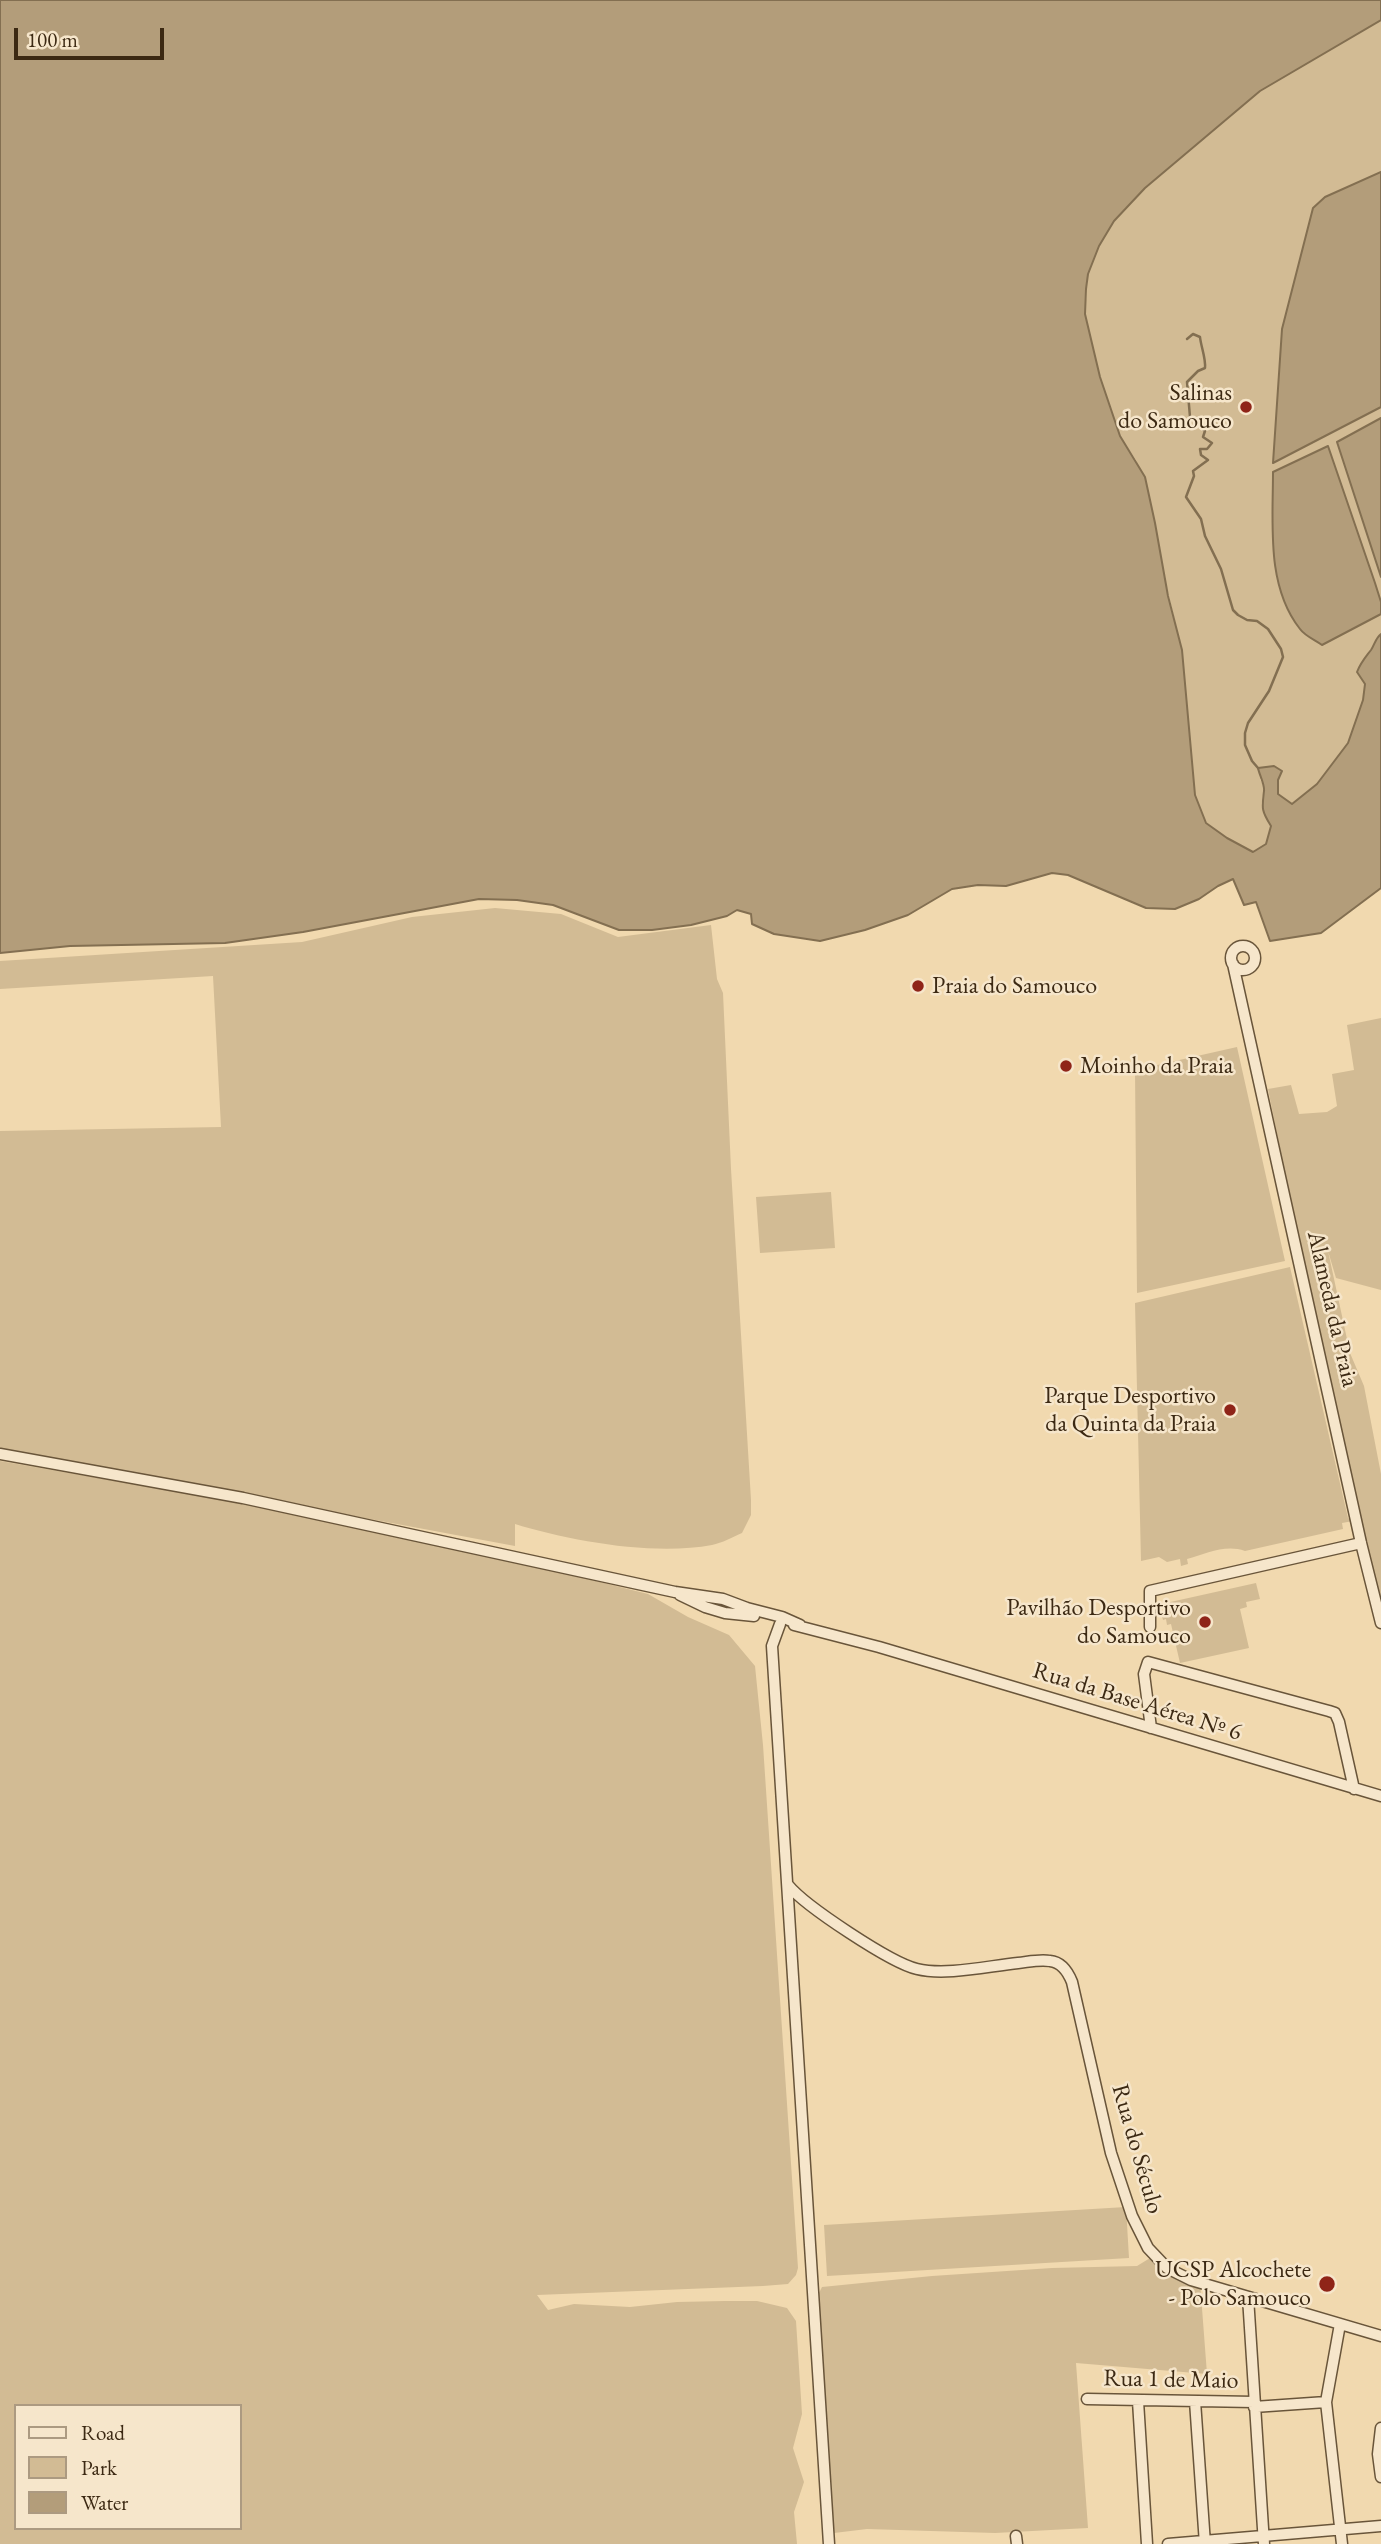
<!DOCTYPE html>
<meta charset="utf-8">
<style>
body{margin:0}
#map{position:relative;width:1381px;height:2544px;overflow:hidden;background:#f1d9af;font-family:"EB Garamond",serif}
canvas{display:block}
.legend{position:absolute;left:14px;top:2404px;width:228px;height:126px;box-sizing:border-box;background:#f6e6cb;border:2px solid #ac9a81;margin:0;padding:9px 12px;list-style:none;font-size:21px;color:#3c2913}
.legend li{display:flex;align-items:center;gap:14px;height:35px}
.legend b{width:35px;border:2px solid #ac9a81}
.scale{position:absolute;left:14px;top:28px;width:150px;height:32px;box-sizing:border-box;border:4px solid #3c2913;border-top:0;padding-left:9px;font-size:21px;line-height:24px;white-space:nowrap;color:#3c2913;-webkit-text-stroke:5px #f6e6cb;paint-order:stroke}
</style>
<div id="map">
<canvas width="1381" height="2544"></canvas>
<ul class="legend">
<li><b style="height:9px;background:#f6e6cb"></b>Road</li>
<li><b style="height:19px;background:#d2bb94"></b>Park</li>
<li><b style="height:19px;background:#b39d7a"></b>Water</li>
</ul>
<div class="scale">100 m</div>
</div>
<script>
const g = document.querySelector('canvas').getContext('2d');
g.lineJoin = 'round';
function fill(path, color) { g.fillStyle = color; g.fill(path, 'evenodd'); }
function strokePath(path, color, width, dash) { g.strokeStyle = color; g.lineWidth = width; g.lineCap = dash ? 'butt' : 'round'; g.setLineDash(dash || []); g.stroke(path); }
function drawText(font, color, halo, rows, align = 'center') {
  g.font = font + ' "EB Garamond",serif'; g.lineWidth = 5; g.setLineDash([]); g.textBaseline = 'middle'; g.strokeStyle = halo; g.fillStyle = color; for (const [text, x, y, turn = 0] of rows) {
    g.save(); g.translate(x, y); g.rotate((+turn || 0) * Math.PI / 180); g.textAlign = isNaN(turn) ? turn : align; if (halo) g.strokeText(text, 0, 0); g.fillText(text, 0, 0); g.restore();
  }
}
fill(new Path2D(`
 M1381 20V761L1348 743 1317 784 1292 804 1278 794V780L1260 779 1265 789C1259 804 1262 813 1271 826L1266 844 1253 852 1227 838 1206 822 1195 795 1182 650 1136 460 1120 436 1100 377 1085 314 1088 274 1099 246 1114 221 1145 188 1260 91Z
 M495 908 561 914 618 937 711 925 717 979 723 993 731 1169 751 1500V1515L742 1533C733 1537 722 1543 712 1545 654 1556 570 1541 515 1524V1546L0 1450V1131L221 1127 213 976 0 989V961L302 942 412 917Z
 M1381 1018V1290L1336 1278 1328 1251 1350 1353 1364 1386 1381 1474V1614L1335 1421 1268 1089 1291 1085 1299 1114 1327 1112 1337 1106 1332 1074 1354 1070 1347 1025Z
 M1237 1047 1285 1261 1137 1293 1135 1070Z
 M831 1192 835 1248 760 1253 756 1197Z
 M1290 1267 1348 1518 1353 1521 1342 1523 1343 1529 1245 1551C1225 1544 1206 1554 1187 1559L1188 1564 1181 1566 1180 1559 1167 1562 1159 1557 1141 1561 1135 1303Z
 M0 1461 282 1510 495 1556 648 1594 688 1617 729 1635 755 1666 763 1745 798 2268 796 2275 788 2284 763 2286 537 2295 548 2310 574 2304 630 2307 677 2302 725 2301H757L787 2308 796 2321 802 2414 793 2448 804 2482 794 2512 797 2544H0ZM16 2406H240V2528H16Z
 M1256 1583 1260 1599 1246 1602 1247 1607 1240 1609 1249 1648 1180 1663 1171 1624 1167 1625 1166 1619 1163 1620 1161 1612 1167 1610 1166 1603Z
 M1126 2207 1129 2258 827 2276 824 2225Z
 M1155 2255 1200 2282 1207 2374 1076 2363 1088 2528 995 2533 867 2529 834 2533 818 2295 822 2287 932 2276 1052 2268 1137 2266Z`), '#d2bb94');
const water = new Path2D(`
 M0 0H1381V20L1260 91 1145 188 1114 221 1099 246 1088 274 1086 289 1085 314 1100 377 1120 436 1145 477 1155 523 1168 596 1182 650 1195 795 1206 823 1227 838 1253 852 1266 844 1271 826C1261 810 1262 808 1264 791 1265 785 1259 774 1258 768L1274 766 1282 771 1278 780V794L1292 804 1317 784 1348 743 1363 700 1365 684 1357 672C1361 662 1365 658 1371 650 1375 644 1375 639 1381 634V888L1321 933 1270 941 1256 902 1244 905 1233 879 1218 886 1199 899 1175 909 1146 908 1068 875 1052 873 1006 886 978 885 952 889 908 915 865 930 820 941 774 934 752 924 751 914 737 910 727 916 691 925 652 930H619L553 905 517 900 479 899 303 932 225 943 70 946 0 953Z
 M1381 172V407L1273 463 1282 329 1313 208 1325 197Z
 M1381 418V577L1337 442Z
 M1328 446 1375 583 1381 602V614L1322 645C1315 640 1305 636 1300 629 1266 586 1273 524 1273 472Z`);
fill(water, '#b39d7a');
strokePath(water, '#836f51', 2);
strokePath(new Path2D(`
 M1187 339 1193 334 1200 337C1201 347 1206 358 1205 368L1198 371 1187 382 1190 417 1196 418 1197 424 1205 431 1203 437 1212 443 1207 449H1200L1201 455 1208 460 1193 471 1194 476 1186 497 1201 519 1205 536 1221 569 1233 610 1238 615 1247 620 1257 621 1268 629 1281 649 1283 657 1269 691 1248 723 1245 733V745L1252 761 1258 768`), '#836f51', 2.5);
const street = new Path2D(`
 M1231 958a12 12 0 1 1 24 0a12 12 0 1 1-24 0Z
 M1233 964 1361 1543 1381 1623
 M0 1454 243 1498 675 1592 723 1599 747 1608 782 1617 800 1625
 M680 1595 705 1607 725 1613 754 1616
 M780 1624 772 1646 829 2544
 M794 1625 879 1647 1381 1796
 M1150 1627V1591L1361 1543
 M1151 1728 1144 1674 1148 1662 1329 1711 1335 1713 1339 1722 1354 1789
 M788 1885C805 1906 891 1963 917 1969 946 1976 988 1966 1018 1963 1028 1962 1040 1959 1050 1961 1061 1962 1068 1972 1072 1982L1111 2153 1132 2216 1148 2248 1167 2268 1191 2280 1381 2336
 M1248 2297 1264 2544
 M1340 2324 1326 2402 1342 2544
 M1087 2399 1254 2402
 M1138 2401 1147 2544
 M1195 2401 1205 2544
 M1254 2407 1326 2402
 M1381 2428 1378 2454 1381 2477
 M1016 2536 1017 2544
 M1168 2544 1381 2526`);
strokePath(street, '#69553a', 13);
strokePath(street, '#f6e6cb', 10);
for (const [x, y, r, color] of [
 [1246,407,7,"#8f2418"],
 [918,986,7,"#8f2418"],
 [1066,1066,7,"#8f2418"],
 [1230,1410,7,"#8f2418"],
 [1205,1622,7,"#8f2418"],
 [1327,2284,9,"#8f2418"]
]) { const dot = new Path2D(); dot.arc(x, y, r, 0, 2 * Math.PI); g.fillStyle = color; g.fill(dot); strokePath(dot, '#f6e6cb', 2.5); }
drawText('24px', '#3c2913', '#f6e6cb', [
 ["Salinas",1232,393],
 ["do Samouco",1232,421],
 ["Praia do Samouco",932,986,"left"],
 ["Moinho da Praia",1080,1066,"left"],
 ["Parque Desportivo",1216,1396],
 ["da Quinta da Praia",1216,1424],
 ["Pavilhão Desportivo",1191,1608],
 ["do Samouco",1191,1636],
 ["UCSP Alcochete",1311,2270],
 ["- Polo Samouco",1311,2298]
], 'right');
drawText('24px', '#3c2913', '#f6e6cb', [
 ["Alameda da Praia",1332,1309,77],
 ["Rua da Base Aérea Nº 6",1137,1702,17],
 ["Rua do Século",1137,2149,74],
 ["Rua 1 de Maio",1171,2380,1]
]);
</script>
